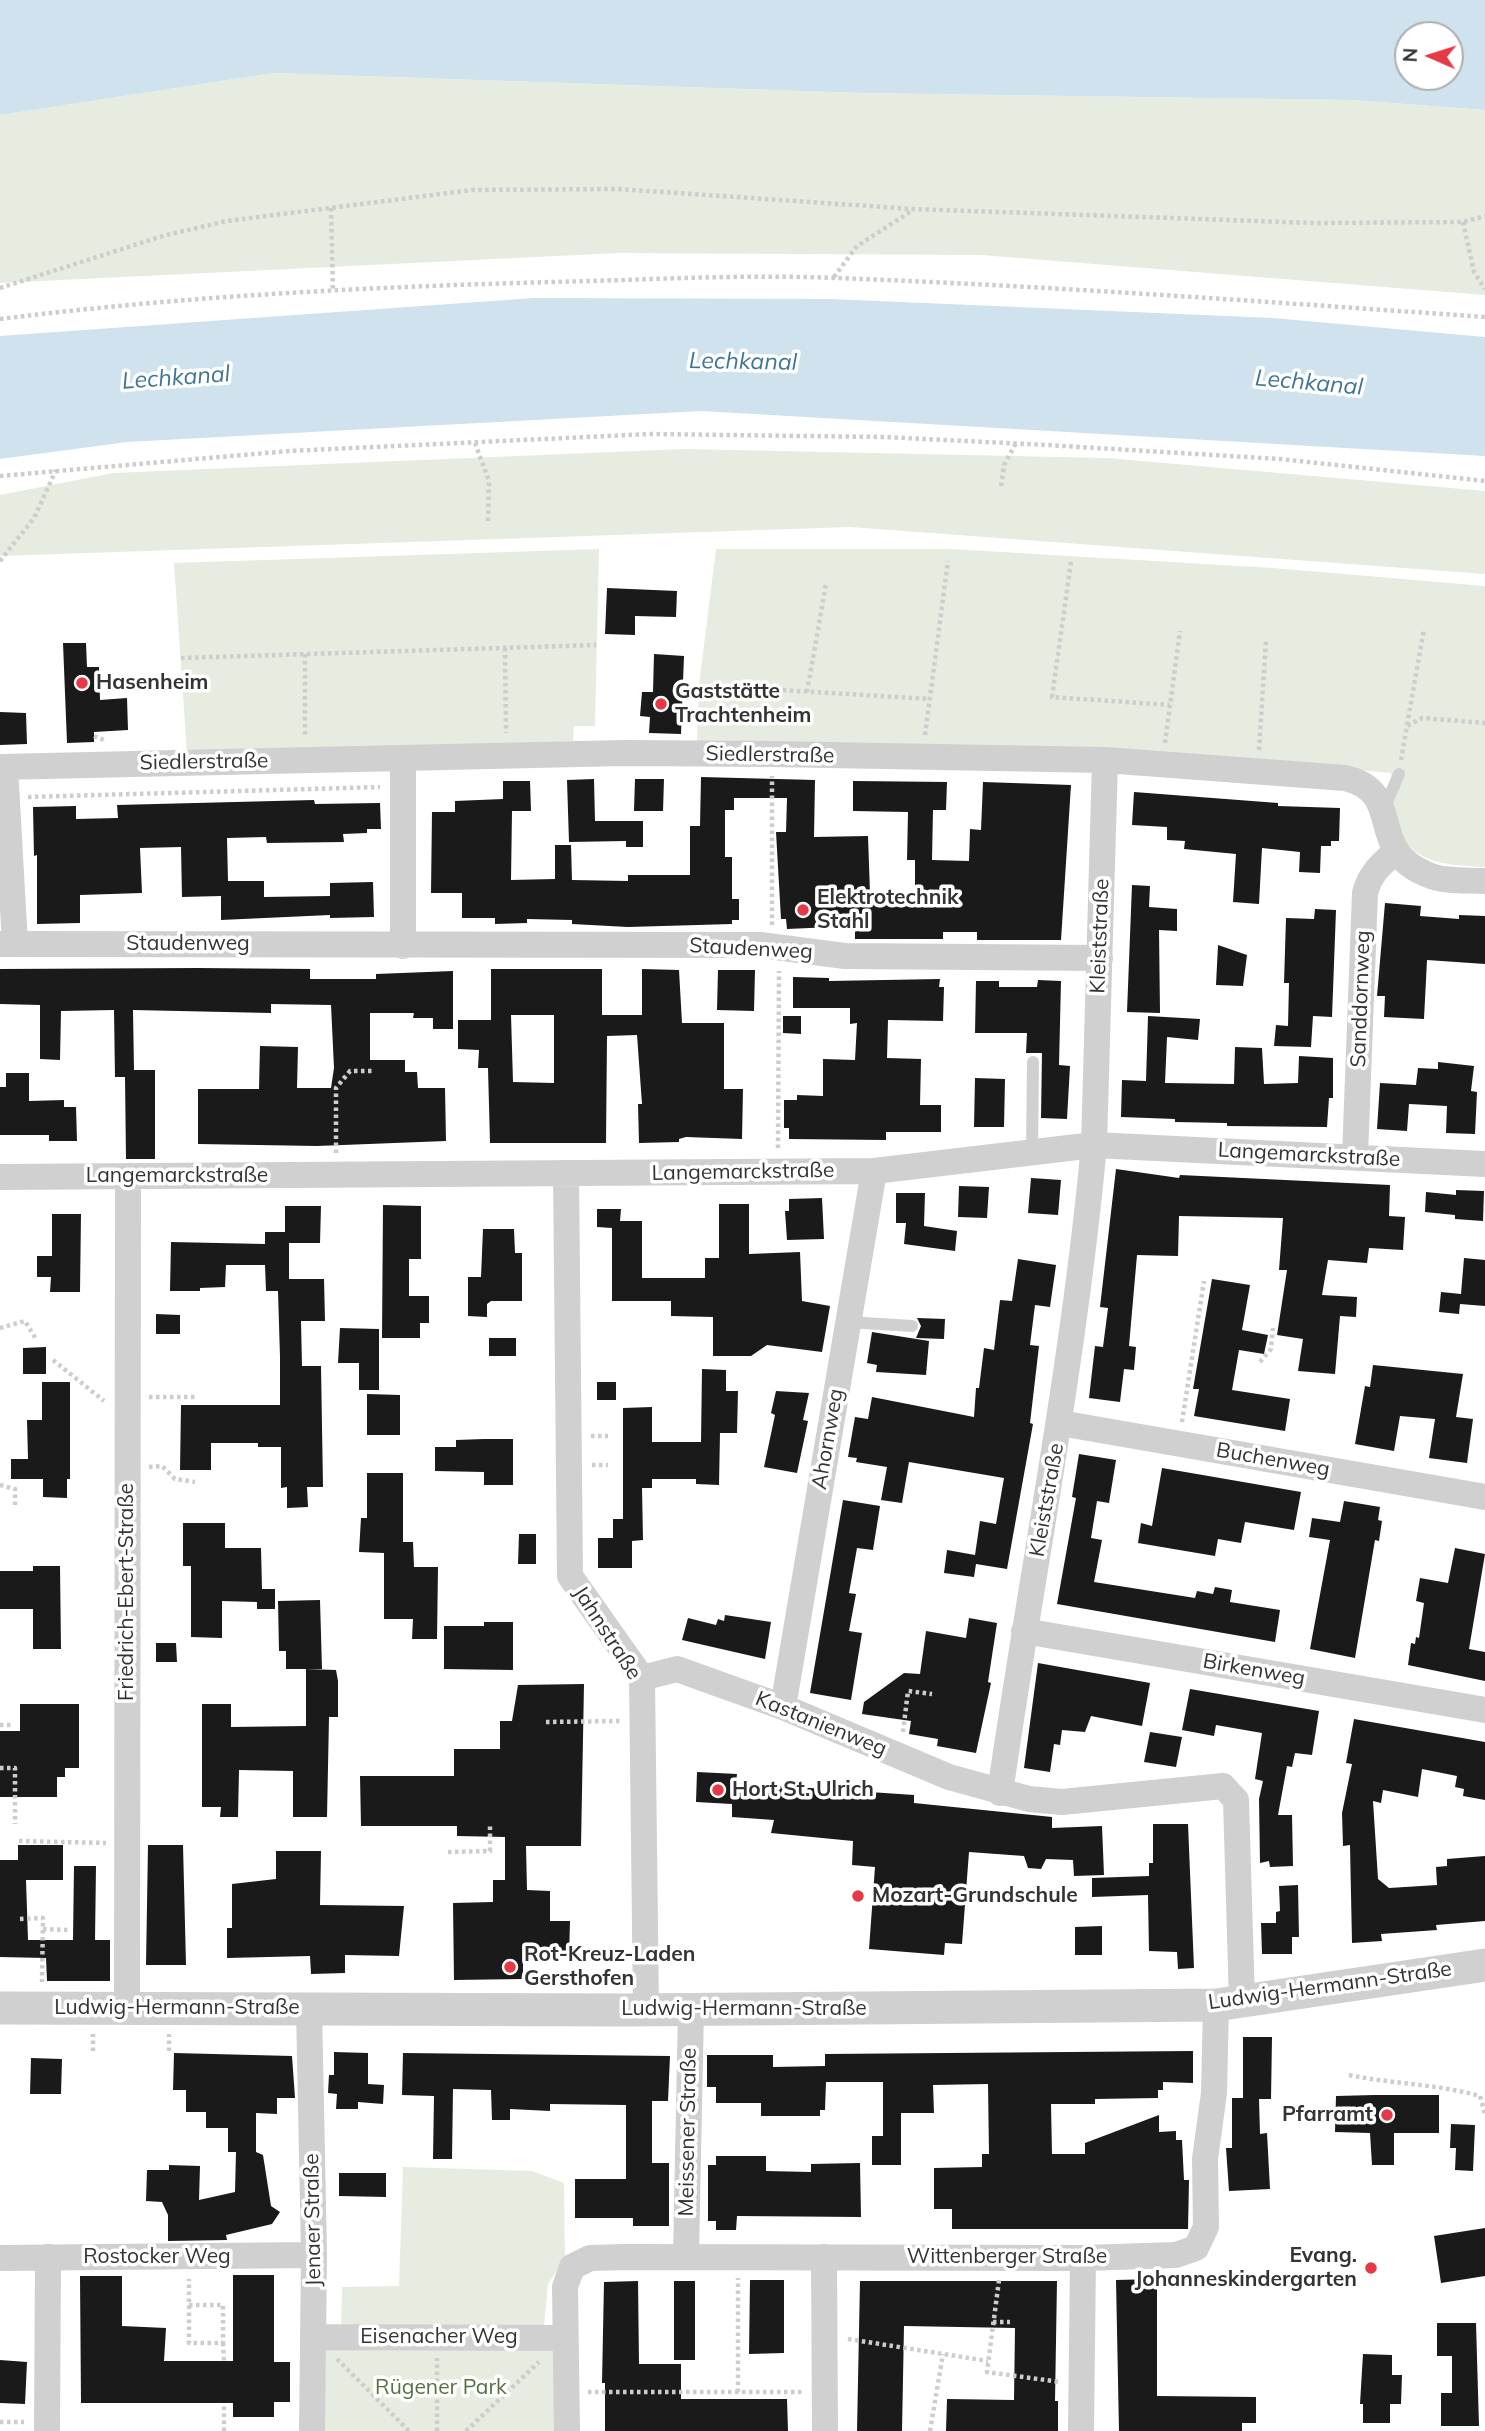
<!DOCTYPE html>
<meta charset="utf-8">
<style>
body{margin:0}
#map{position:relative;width:1485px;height:2431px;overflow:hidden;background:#fff;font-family:Mulish,sans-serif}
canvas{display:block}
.north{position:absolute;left:1394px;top:21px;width:70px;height:70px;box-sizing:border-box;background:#fff;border:2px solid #adadad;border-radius:50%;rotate:273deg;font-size:19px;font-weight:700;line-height:28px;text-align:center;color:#333}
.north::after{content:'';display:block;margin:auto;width:24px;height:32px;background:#e63946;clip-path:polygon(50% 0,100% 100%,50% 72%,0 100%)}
</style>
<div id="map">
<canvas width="1485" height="2431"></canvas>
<div class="north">N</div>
</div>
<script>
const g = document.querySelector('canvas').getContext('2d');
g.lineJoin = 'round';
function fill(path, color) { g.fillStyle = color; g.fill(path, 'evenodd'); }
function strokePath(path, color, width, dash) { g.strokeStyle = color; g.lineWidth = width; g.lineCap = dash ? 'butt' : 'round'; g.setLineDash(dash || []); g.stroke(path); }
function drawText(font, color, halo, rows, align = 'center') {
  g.font = font + ' Mulish,sans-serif'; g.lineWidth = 7; g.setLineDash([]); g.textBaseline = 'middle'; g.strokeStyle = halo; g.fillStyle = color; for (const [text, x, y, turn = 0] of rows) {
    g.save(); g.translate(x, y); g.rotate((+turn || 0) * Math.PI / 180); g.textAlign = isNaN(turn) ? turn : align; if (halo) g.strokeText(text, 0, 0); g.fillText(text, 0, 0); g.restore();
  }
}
fill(new Path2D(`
 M273 73 861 93 1352 100 1485 110V295L981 255 619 253 0 283V115Z
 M684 449 1107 458 1485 491V574L850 527 0 556V495L113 473Z
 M599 549 595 726H574L573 741 187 754 174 563Z
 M716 549H951L1273 568 1485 586V867C1450 865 1412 865 1397 827 1391 812 1394 790 1391 773L1155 752 697 741 699 685Z
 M403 2167 532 2171 564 2183 565 2258 548 2284 544 2326 341 2327 342 2287 399 2286Z
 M557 2345 558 2431H325V2346Z`), '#e6ecdf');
fill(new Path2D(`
 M0 0H1485V110L1352 100 861 93 273 73 0 115ZM1450 35V77H1408V35Z
 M534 298 831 299 1273 318 1485 337V456L701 411 127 442 0 459V336Z`), '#cfe2ee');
fill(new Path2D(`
 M607 588 677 591 676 617 635 616V635L605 634Z
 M63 643H86L87 667H99L100 700 127 698 128 730 94 732V742L67 743Z
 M654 654 684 656 681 734 649 733 650 717 640 716 642 692H653Z
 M0 712 26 713 27 744 0 745Z
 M701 777 815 780 814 837 868 836 870 893 915 894V860H907L908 812 853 811V781L947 782 946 810H933L932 860 969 861 970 829 981 830 983 782 1071 785 1061 940H977V932H943V939H855V926L787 929 786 919H781L776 832H786L787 798H734V810H725V857H732V899H739V920H732V924L628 927 572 924V920L527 919V923L495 924V918H462V893H431L432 812H455V801L503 799V781H530L531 811H512L511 880 555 879V845H571L572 880 628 881V875H690V826H700Z
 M594 779 595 821H643V847H626V841L569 842 567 780Z
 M635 779H664L663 811H634Z
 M1134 792 1278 803V806L1340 808 1339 841H1331V846H1321L1320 873 1299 872 1300 852 1262 848 1259 904 1233 902 1236 854 1184 849 1185 841 1167 840V827L1132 825Z
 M314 800 315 804 380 803 381 829H367V833L343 834 344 842 267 843 266 837 227 838 228 881H264V897L330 896V883L373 882 374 917 330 918V915L221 920V896L182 897 181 847 140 848 142 893 80 895V923L37 924V855L34 856 33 807 76 806V819L118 818 117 805Z
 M1132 885 1150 886 1149 907 1177 909V931L1159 930 1160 1013 1127 1012Z
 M1385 903 1421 906 1420 916 1459 919V915L1485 916V964L1427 960 1424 1019 1384 1017 1385 996H1377Z
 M1315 909 1336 910 1332 1017 1313 1016 1311 1047 1274 1046 1276 1025 1288 1026 1289 983H1284L1286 918 1314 919Z
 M1218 945 1247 955 1243 986 1216 985Z
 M198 968 310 969V979H376V974L453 971V1029H433V1018H413L414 1013H370V1060H405V1072H417L418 1088H445L446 1141 317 1146 198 1144V1089H259L260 1046 298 1047 297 1088H331L334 1068 331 1005 271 1004V1013L133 1010 134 1070H155V1159H126L125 1077H115L114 1010 61 1011 60 1060 40 1059V1005L0 1004V969Z
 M491 969H602V1015H642V969L679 970 682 1023H724V1089H743L742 1139 686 1137 679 1139V1142L639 1143 638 1104H642L637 1035 607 1036 606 1143H490L488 1068H478L479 1050 458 1049V1020H491ZM511 1015H554V1083L513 1082Z
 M718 970H755L754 1011 717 1010Z
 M793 977 829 978V981L940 979 939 987H944L943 1021 888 1020 887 1058 921 1059 920 1105H941V1132H886V1140L789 1139V1128H784V1100H797V1095L823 1096V1059L855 1060 857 1023 850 1024V1008H793Z
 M1038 980 1061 981 1059 1065 1070 1066 1067 1119 1041 1118 1042 1053H1026L1027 1033H975L976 981H999V987H1037Z
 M783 1016H801V1034L783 1033Z
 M1148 1016 1200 1019 1198 1040 1167 1037 1165 1083 1234 1084 1235 1047 1262 1048 1264 1084 1298 1083 1299 1056 1333 1058V1098H1329L1327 1127 1227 1126V1123L1175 1122V1119L1121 1117 1122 1080 1146 1081Z
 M1438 1062 1474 1066 1471 1091 1477 1092 1475 1134 1446 1133 1447 1106 1409 1104 1407 1131 1377 1129 1380 1083 1416 1085 1418 1068 1438 1069Z
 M6 1073H29V1101L64 1100V1107H76L77 1141H49V1135H0V1087H6Z
 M975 1078 1005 1079 1004 1127H974Z
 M1116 1169 1179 1178 1180 1175 1390 1185 1389 1216 1405 1217 1403 1250 1369 1248 1367 1263 1328 1260 1322 1295 1357 1297 1356 1317 1340 1316 1335 1374 1298 1371 1303 1339 1277 1335 1287 1270H1279L1283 1218 1179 1216 1178 1256 1137 1255 1129 1346 1136 1347 1134 1370 1124 1369 1120 1402 1089 1398 1095 1346 1103 1347 1108 1308 1100 1307Z
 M1031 1178 1061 1180 1058 1215 1028 1213Z
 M959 1186 989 1187 987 1218 958 1217Z
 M1456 1190 1484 1191 1483 1221 1455 1219V1215L1425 1212 1426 1192 1456 1195Z
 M896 1193H925L924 1226 957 1231 955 1251 904 1244 906 1223H896Z
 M822 1198 824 1239 787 1240 785 1211H789V1199Z
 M719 1204H749V1254L800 1252 802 1301 830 1306 822 1352 767 1345 751 1356H713V1317L671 1316V1301H612V1228L597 1227V1209H621L620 1221H642V1278H705V1258H719Z
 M383 1205 421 1206V1259H409V1296H429V1323H420V1338H382Z
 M285 1206H321L320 1243H289V1279H324L325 1321H301L302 1366H321L323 1487H307L308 1507 287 1508V1487L281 1488V1447H258V1443H211V1470H180L181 1405H280V1357L278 1291H266L265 1265H226L225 1287 200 1288V1291H170L171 1242 265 1244V1232H285Z
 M52 1214H81L80 1292H50L51 1277H37V1256H52Z
 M483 1229H514L515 1253H522V1301H491L487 1304V1317L468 1316V1277H481Z
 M1464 1258 1485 1260V1306L1460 1304 1459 1314 1439 1312 1441 1292 1461 1294Z
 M1018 1259 1056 1265 1050 1307 1035 1305 1030 1345 1039 1346 1030 1423 1033 1424 1007 1569 976 1564 974 1577 944 1573 947 1550 975 1555 980 1521 996 1524 1004 1478 909 1462 902 1503 881 1500 887 1467 856 1462 857 1458 848 1457 855 1417 868 1419 872 1397 974 1417 976 1388H979L984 1348 994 1350 1000 1300 1012 1301Z
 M1212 1279 1250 1285 1242 1330 1268 1335 1264 1354 1239 1350 1232 1390 1290 1399 1285 1431 1194 1416 1199 1389H1193Z
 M156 1314 180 1315V1334H156Z
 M917 1318 945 1319 944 1339 916 1338 921 1326Z
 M340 1328 379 1329V1390H359V1363H338Z
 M872 1332 929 1341 926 1375 876 1372 877 1365 867 1363Z
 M489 1338H516V1356H489Z
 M46 1347V1374H23V1348Z
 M1373 1365 1463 1374 1456 1417 1473 1419 1467 1463 1429 1458 1435 1419 1400 1416 1394 1451 1355 1444 1365 1386 1370 1387Z
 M702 1369 726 1370V1391H738L737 1433H720L719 1485 696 1484V1479H652V1488H642L643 1540 632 1541V1568H598V1538H613V1519H623V1408L652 1407V1442H701Z
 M42 1382H70V1479H67V1498L43 1497V1479H11V1459H28L27 1420H42Z
 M597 1382H616V1400H597Z
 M776 1391 809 1393 803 1420 808 1421 797 1473 764 1467 775 1415 771 1413Z
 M367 1394 400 1395V1435H367Z
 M484 1439H513V1485H484V1472L435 1471V1447H456V1440Z
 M1079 1454 1116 1460 1109 1503 1097 1501 1091 1538 1102 1540 1094 1582 1195 1598 1197 1591 1213 1594 1215 1587 1232 1590 1230 1602 1280 1610 1275 1642 1057 1604 1076 1498 1072 1497Z
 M1162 1468 1301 1492 1294 1530 1245 1522 1241 1543 1218 1539 1215 1556 1138 1543 1141 1523 1152 1526Z
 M367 1473H403V1542H413L414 1567H438L437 1639H412L413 1619H384V1553L359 1552 361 1518H367Z
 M843 1500 880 1506 873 1550 857 1548 849 1593 856 1594 849 1631 862 1633 851 1700 810 1693Z
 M1344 1501 1380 1507 1378 1520 1382 1521 1379 1541 1375 1540 1355 1658 1310 1649 1330 1540 1309 1537 1312 1518 1340 1522Z
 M183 1523H225V1548H261L262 1589H275V1609H257V1602L222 1601V1638L191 1637V1566H183Z
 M519 1534H536V1564H518Z
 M1455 1548 1485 1554 1469 1649 1485 1652V1681L1408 1665 1411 1643 1415 1644 1416 1637 1419 1638 1424 1603 1416 1601 1420 1578 1448 1583Z
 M33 1566H60L61 1649H33V1609H0V1571H33Z
 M320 1600 322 1669H286V1651H279L278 1601Z
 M725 1615 771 1622 765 1659 682 1640 688 1618 716 1625 718 1619 724 1621Z
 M969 1618 997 1623 988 1682 991 1683 976 1753 937 1746 938 1739 909 1734 911 1721 862 1714 864 1702 904 1673 920 1674 926 1631 966 1638Z
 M484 1622H513V1670L444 1669V1626H484Z
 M156 1643H176L177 1662H156Z
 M1038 1663 1150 1683 1142 1726 1091 1716 1085 1732 1062 1730 1060 1745 1054 1744 1050 1772 1024 1768Z
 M306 1669 336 1670 338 1681V1717H329L327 1817H293V1771L239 1770 238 1817H220L221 1807H202V1704H231V1727L306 1726Z
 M584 1684 581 1846H526L527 1890 550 1891V1921H570L569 1957 523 1956V1979L454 1980 453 1903 493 1902V1880H505V1837L457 1836V1826H361L360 1776H454V1749H500V1721H512L518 1685Z
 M1190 1689 1319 1711 1312 1755 1295 1753 1292 1767 1287 1766 1278 1815H1292L1293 1866 1270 1867 1269 1861 1260 1863 1259 1799 1263 1781 1255 1779 1262 1733 1216 1725 1214 1736 1182 1730Z
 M20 1704H79V1768H65V1777H57V1797H0V1731H20Z
 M1354 1719 1485 1742V1800L1463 1796 1464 1789 1455 1787 1457 1776 1422 1769 1418 1797 1383 1790 1381 1803 1373 1801 1378 1879 1389 1888 1437 1885 1436 1867 1447 1866V1859L1485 1856V1921L1436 1925 1437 1930 1381 1934 1382 1941 1352 1943 1350 1845 1343 1846 1342 1813 1352 1764 1346 1763Z
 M1150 1732 1182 1737 1176 1767 1144 1762Z
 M697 1772 737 1774 736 1783 914 1795V1803L1052 1817V1828L1102 1826 1104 1875 1074 1876 1073 1860 1046 1859 1041 1869 1028 1868 1024 1856 969 1852 962 1944 945 1943 944 1955 869 1949 875 1867 852 1865 853 1841 771 1833 774 1820 732 1817V1804L696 1802Z
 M1153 1824H1188L1194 1968 1178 1969 1177 1952 1149 1951 1148 1895 1092 1897V1878L1149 1876V1863H1153Z
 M18 1845H63V1880H26L28 1940H73L74 1866H96L95 1940H110V1981H47L46 1958 0 1957V1860H18Z
 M148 1845H183L186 1965H146Z
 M276 1851H321L320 1905 404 1906 399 1956 345 1955V1973L311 1974 310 1956 227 1958V1928H232V1884L276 1879Z
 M1298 1885 1299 1937H1292V1954H1262L1261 1923H1276V1912L1280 1911 1279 1886Z
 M1102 1926V1955H1075V1927Z
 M1243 2037H1272L1271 2099H1259L1260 2134 1267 2133 1270 2189 1229 2191 1226 2148H1232V2098H1243Z
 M1193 2051V2083L1163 2082V2090H1158V2098L1095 2099V2104H1051L1052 2154H1085V2143L1159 2115V2132L1176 2131V2140H1182L1184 2180H1189L1188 2229H952V2209H934V2168L982 2167V2154H989L988 2084 933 2085 934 2113H901V2165H872V2136H883V2082H826L825 2110H820V2116H761V2103H716V2087H707V2055H773V2067L825 2066V2054Z
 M334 2052 368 2053V2084L384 2085 383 2104 358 2102V2109H336L337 2094 328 2093 329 2075H334Z
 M174 2053 292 2056 295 2098H277V2114L256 2113V2152L263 2155 271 2206 280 2212 272 2224 226 2235 227 2240 168 2241V2215L162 2202 146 2201 147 2170H169V2165L200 2166 199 2200 235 2192 236 2152H228V2128H206V2112H186V2090H173Z
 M403 2053 670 2056 668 2101H652V2163H669V2226H633V2218H575V2179H626V2105L550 2104V2111L510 2109V2120H492L491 2090 453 2089 452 2159H433L434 2096 402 2095Z
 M31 2058 62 2059 61 2094H30Z
 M1375 2095H1439V2133H1394V2165H1372L1370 2133 1335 2132 1336 2096Z
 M1451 2124 1475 2125 1473 2171 1455 2170 1456 2148H1450Z
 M716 2156H766V2171L811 2172V2164L860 2163 861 2217 737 2216 736 2230H716V2221H708V2165H716Z
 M339 2173H386V2197L339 2196Z
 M1485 2228V2276L1441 2283 1434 2236Z
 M233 2275H274V2362H290V2402H274V2417H233V2403H81L80 2276H122V2326L166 2328 164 2361H233Z
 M1157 2279V2396L1256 2397V2423H1242V2431H1119L1116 2280Z
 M750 2280H784V2353L749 2354Z
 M638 2281 639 2364H681V2399H787L788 2431H605V2383H602L604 2282Z
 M674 2281H695V2360H674Z
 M860 2281H1057L1055 2401H1058V2431H946L947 2399 1014 2400 1015 2328 904 2326 902 2431H857Z
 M1437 2323H1476L1479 2426H1441V2393H1452V2356H1437Z
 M1363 2354 1392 2355V2375H1402L1401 2404H1390V2423H1363V2404H1360Z
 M0 2360 27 2362 25 2404 0 2403Z`), '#1a1a1a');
strokePath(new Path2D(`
 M331 208 333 291
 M1463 222 1474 272 1485 289
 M834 277 857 246 913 210
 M0 288 166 235 227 221 472 190 618 189 913 209 1314 223 1463 222 1485 216
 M0 319C183 296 368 287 552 282 646 280 741 274 836 278 1052 286 1269 302 1485 317
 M475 443 489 481 488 522
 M0 476 289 451 650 434 884 437 1047 445 1280 459 1485 481
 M1001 486 1004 465 1016 443
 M0 561 34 518 56 470
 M1071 562 1052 697 1170 705
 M505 648 506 733
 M305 654V738
 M181 658 596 645
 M699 685 930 699
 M807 692 826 584
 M1407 725 1424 629
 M925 735 948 561
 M94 736 104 740
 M1165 743 1180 631
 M1259 750 1266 640
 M1401 760 1407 726 1422 718 1485 723
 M28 797 380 787
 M772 925V776
 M778 1148 779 971
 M336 1153V1088L350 1071H375
 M0 1328 25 1321 36 1339
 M53 1360 104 1401
 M1260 1362 1271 1349 1273 1328
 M149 1397H198
 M1182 1422 1204 1281
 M591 1436H608
 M592 1465H608
 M149 1467 162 1466 175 1479 195 1482
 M0 1485 15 1489V1505
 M546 1722 622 1721
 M0 1725H14
 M903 1732 908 1691 932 1694
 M0 1768H15V1824
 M19 1841 106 1843
 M448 1852 490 1851V1824
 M20 1919 43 1918 42 1982
 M43 1929 68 1930
 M93 2051V2034
 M169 2051V2034
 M1349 2075C1393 2084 1437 2084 1480 2096L1485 2114
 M999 2280 987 2372 1060 2382
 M189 2305H223V2343H189V2279
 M993 2322H1010
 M848 2339 988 2361
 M223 2343 224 2361
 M337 2359 409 2431
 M588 2392H803
 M738 2392V2278
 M0 2422H24
 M224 2431V2403
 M437 2431V2358
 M466 2431 539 2362
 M930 2431 943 2354`), '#cdcdcd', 4.5, [3.5, 3.5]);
strokePath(new Path2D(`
 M1384 809 1399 774
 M1032 1152 1033 1062
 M848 1322 912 1326`), '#d0d0d0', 12);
strokePath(new Path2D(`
 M403 758V946
 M0 767 624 753 772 754 1105 760 1345 778C1406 792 1365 849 1426 874 1443 882 1466 880 1485 881
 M5 767 15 944
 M0 944 760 945 845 956 1100 958
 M1355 1156 1365 893C1370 874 1380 865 1395 852
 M566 1173 570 1576 642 1678 646 2010
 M0 1177 874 1171 1094 1145 1485 1164
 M1060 1423 1485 1497
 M1024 1631 1485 1710
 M642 1678 677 1669 783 1707 949 1777 1029 1799 1062 1802 1223 1786 1236 1800 1242 2002
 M783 1707 874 1171
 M1000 1793C1031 1577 1074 1363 1094 1145L1105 760
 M127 2008 128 1176
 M309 2008 314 2255 312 2431
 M686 2255 691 2009
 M824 2257 825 2431
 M0 2258 314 2255
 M313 2337 564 2338
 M47 2431 48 2257
 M567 2431 565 2287 572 2267 590 2258 625 2257 1083 2258 1176 2255 1196 2248 1206 2227 1205 2159 1214 2093 1216 2005
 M1081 2431 1083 2258`), '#d0d0d0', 26);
strokePath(new Path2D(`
 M0 2008 628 2010 1216 2005 1485 1965`), '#d0d0d0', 33);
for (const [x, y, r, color] of [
 [82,683,7,"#e63946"],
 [661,704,7,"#e63946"],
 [803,910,7,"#e63946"],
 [718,1790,7,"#e63946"],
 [858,1896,7,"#e63946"],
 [510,1967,7,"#e63946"],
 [1387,2115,7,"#e63946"],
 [1371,2268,7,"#e63946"]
]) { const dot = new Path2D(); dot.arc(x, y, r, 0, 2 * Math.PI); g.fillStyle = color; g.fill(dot); strokePath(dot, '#fff', 2.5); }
drawText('bold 21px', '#333', '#fff', [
 ["Hasenheim",96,683],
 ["Gaststätte",675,692],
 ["Trachtenheim",675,716],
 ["Elektrotechnik",817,898],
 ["Stahl",817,922],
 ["Hort St. Ulrich",732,1790],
 ["Mozart-Grundschule",872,1896],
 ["Rot-Kreuz-Laden",524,1955],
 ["Gersthofen",524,1979],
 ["Pfarramt",1373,2115,"right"],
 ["Evang.",1357,2256,"right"],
 ["Johanneskindergarten",1357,2280,"right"]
], 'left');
drawText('21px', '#333', '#fff', [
 ["Siedlerstraße",770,755,1],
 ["Siedlerstraße",204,762,-1],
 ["Kleiststraße",1100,936,-88],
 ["Staudenweg",188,944],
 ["Staudenweg",751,949,3],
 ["Sanddornweg",1361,999,-88],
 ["Langemarckstraße",1309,1155,3],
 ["Langemarckstraße",743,1172,-1],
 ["Langemarckstraße",177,1176],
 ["Ahornweg",828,1439,-80],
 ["Buchenweg",1273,1460,10],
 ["Kleiststraße",1047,1500,-80],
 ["Friedrich-Ebert-Straße",127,1592,-90],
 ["Jahnstraße",607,1633,57],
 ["Birkenweg",1254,1670,10],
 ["Kastanienweg",821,1724,22],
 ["Ludwig-Hermann-Straße",1330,1986,-8],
 ["Ludwig-Hermann-Straße",177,2008],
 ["Ludwig-Hermann-Straße",744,2009],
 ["Meissener Straße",688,2132,-89],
 ["Jenaer Straße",313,2220,-91],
 ["Rostocker Weg",157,2257],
 ["Wittenberger Straße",1007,2257],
 ["Eisenacher Weg",439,2337]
]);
drawText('21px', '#56703f', '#fff', [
 ["Rügener Park",441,2388]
]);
drawText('italic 23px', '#3f7597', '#fff', [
 ["Lechkanal",743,362,1],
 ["Lechkanal",176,378,-4],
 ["Lechkanal",1309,383,5]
]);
</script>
